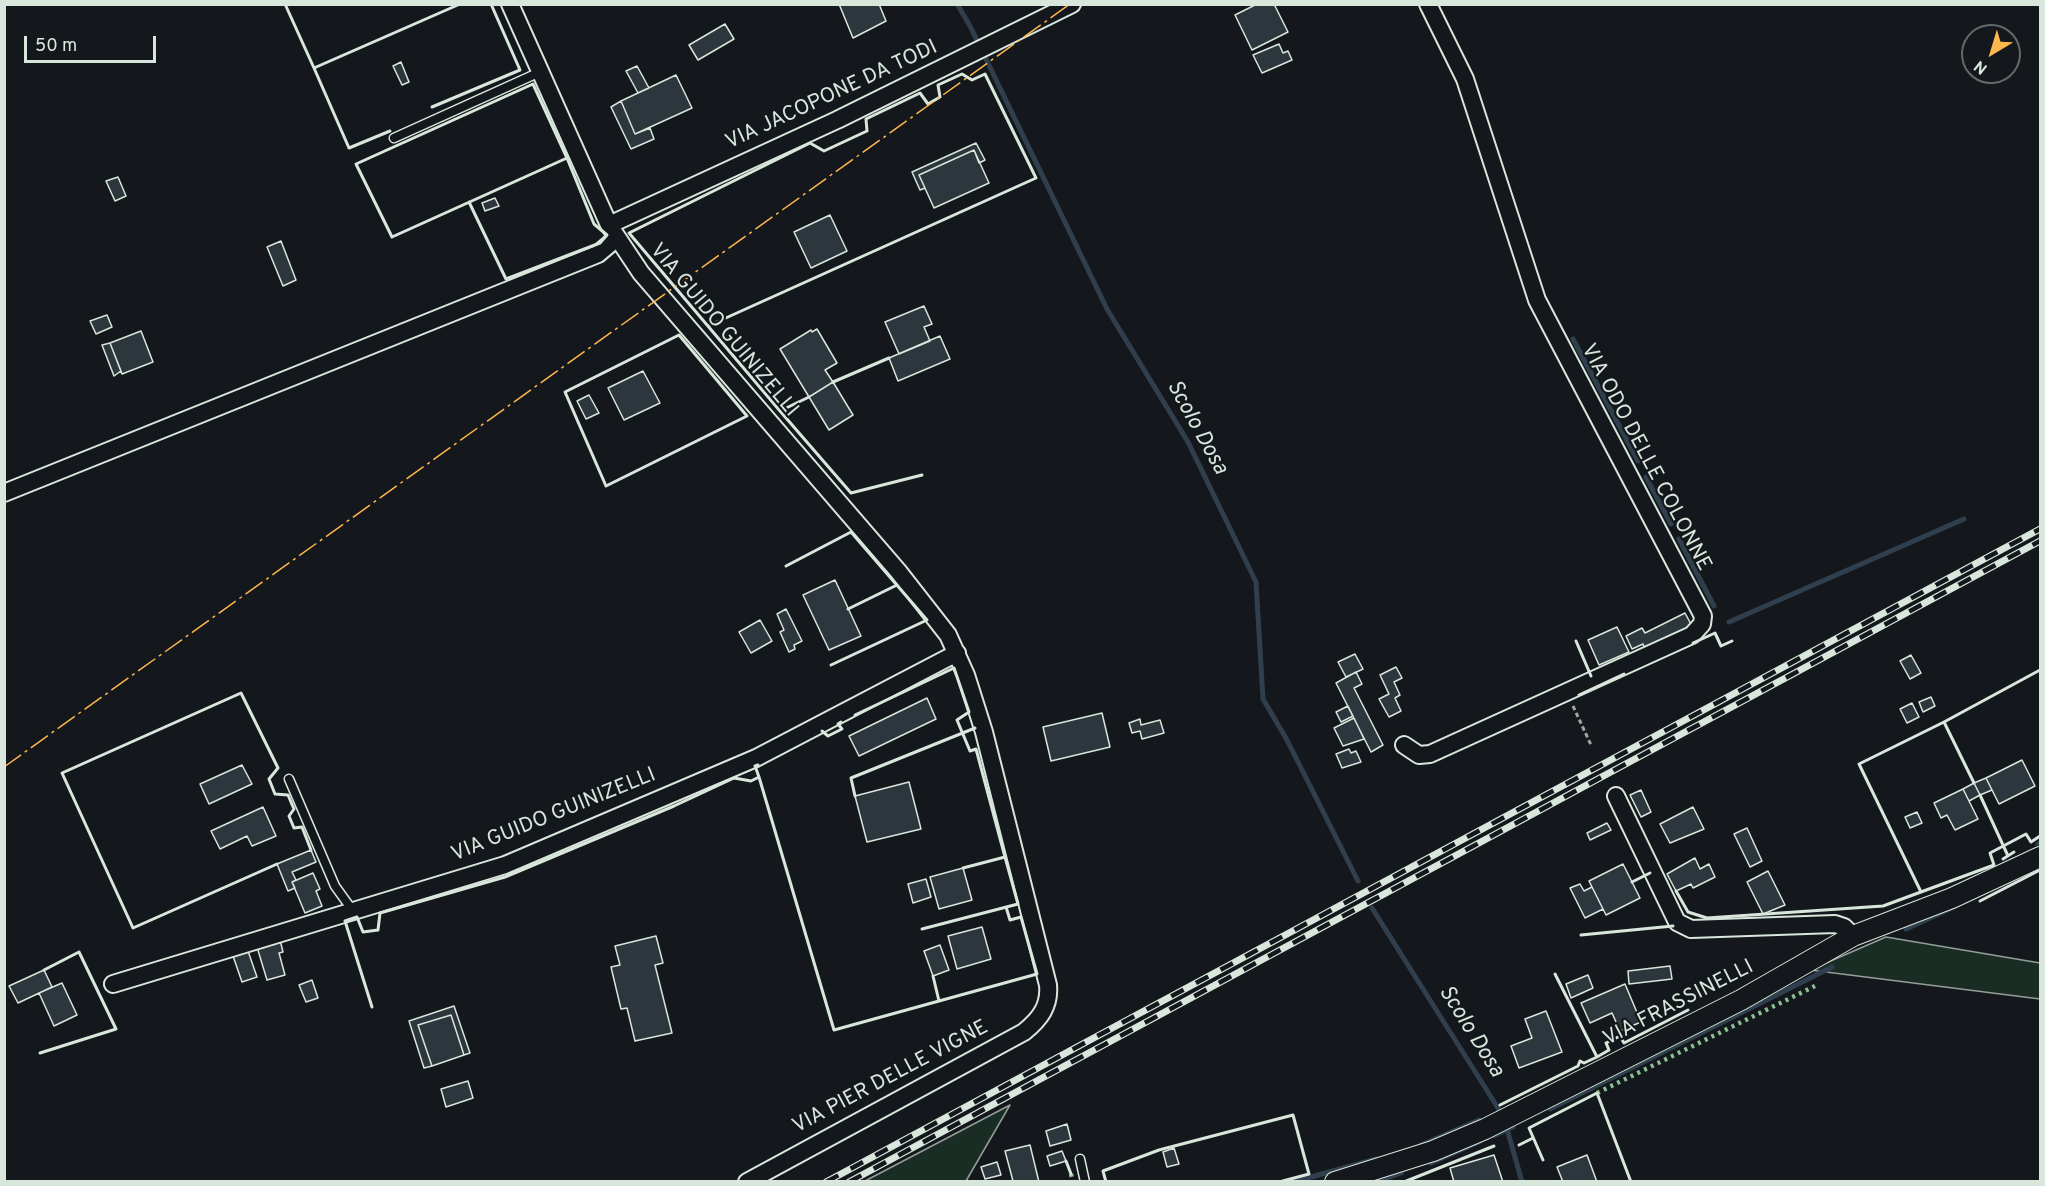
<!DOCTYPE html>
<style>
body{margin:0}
#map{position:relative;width:2045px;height:1186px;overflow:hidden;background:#14181c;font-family:Overpass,sans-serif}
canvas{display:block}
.frame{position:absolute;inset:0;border:6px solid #d8e6dc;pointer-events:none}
.north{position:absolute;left:1961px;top:24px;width:60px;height:60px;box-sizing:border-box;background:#14181c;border:2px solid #626a69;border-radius:50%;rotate:218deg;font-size:16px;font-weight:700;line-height:24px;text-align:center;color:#d8e6dc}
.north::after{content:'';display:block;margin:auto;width:21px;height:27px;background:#ffb74d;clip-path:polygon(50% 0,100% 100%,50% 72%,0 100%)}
.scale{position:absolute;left:24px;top:36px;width:132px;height:27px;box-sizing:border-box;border:3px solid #d8e6dc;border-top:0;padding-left:8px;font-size:18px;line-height:21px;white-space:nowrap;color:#d8e6dc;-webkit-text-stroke:4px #14181c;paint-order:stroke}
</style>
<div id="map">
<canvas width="2045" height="1186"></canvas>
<div class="frame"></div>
<div class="north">N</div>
<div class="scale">50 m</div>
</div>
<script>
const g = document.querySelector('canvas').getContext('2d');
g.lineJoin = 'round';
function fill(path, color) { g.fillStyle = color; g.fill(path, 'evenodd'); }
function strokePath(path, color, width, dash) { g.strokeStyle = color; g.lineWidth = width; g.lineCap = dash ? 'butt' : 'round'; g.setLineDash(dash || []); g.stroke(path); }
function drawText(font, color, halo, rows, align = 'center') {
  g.font = font + ' Overpass,sans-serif'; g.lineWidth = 4.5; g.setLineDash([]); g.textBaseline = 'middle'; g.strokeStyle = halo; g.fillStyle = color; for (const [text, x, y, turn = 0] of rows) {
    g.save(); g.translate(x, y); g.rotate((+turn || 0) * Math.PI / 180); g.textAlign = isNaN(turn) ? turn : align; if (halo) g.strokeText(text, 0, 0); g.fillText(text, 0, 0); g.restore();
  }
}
const green = new Path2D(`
 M1886 937 2040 963V999L1810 970Z
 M1010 1105 966 1181H865Z`);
fill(green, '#1a2d24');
strokePath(green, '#939e99', 1.5);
strokePath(new Path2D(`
 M957 4 970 26 1107 309 1188 442 1256 582 1263 699 1287 740 1358 881
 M1573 339 1638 461
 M1646 477 1671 524
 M1679 539 1714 606
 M1729 622 1964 519
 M2038 844 2040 843
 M1372 908 1498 1108 1507 1129 1522 1182
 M1906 929 1954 907
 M1550 1109 1832 967
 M1493 1136 1513 1127
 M1421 1145 1479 1120
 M1431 1163 1479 1142
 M1293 1182 1376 1159
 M1376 1182 1401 1173`), '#2f3f4d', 5);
const building = new Path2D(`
 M839 4H879L886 21 853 38Z
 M1257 4H1274L1288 32 1252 50 1235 15Z
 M725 24 734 39 698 60 689 45Z
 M1279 44 1283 53 1288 51 1292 60 1262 73 1253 55Z
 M401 62 409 82 402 85 393 66Z
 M637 66 649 88 638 93 626 71Z
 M676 75 692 108 635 134 621 101Z
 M621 101 635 134 650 128 654 139 631 149 611 107Z
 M976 143 985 160 979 163 974 150 919 175 925 188 920 190 912 172Z
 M974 150 989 183 934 208 919 175Z
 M118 177 126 196 115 201 106 181Z
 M495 198 499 206 485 211 482 203Z
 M830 215 847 251 811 268 794 232Z
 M281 241 296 280 283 286 267 247Z
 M924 306 932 324 924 327 930 341 899 354 885 322Z
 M107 315 112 327 96 334 90 321Z
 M817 329 837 363 825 370 833 382 809 397 780 349 811 330 812 332Z
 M141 331 153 362 122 374 110 343Z
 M940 336 950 359 898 381 889 358Z
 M110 343 121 371 114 376 102 345Z
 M643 371 660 403 624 420 608 388Z
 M833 382 853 415 829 430 809 397Z
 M589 395 599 413 586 419 577 401Z
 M835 580 861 636 829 650 803 595Z
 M786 609 802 641 794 645 795 649 789 652 780 632 784 630 777 614Z
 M1685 613 1692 626 1645 649 1643 644 1632 649 1626 636 1642 628 1645 633Z
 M760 620 772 641 751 653 739 632Z
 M1617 627 1629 652 1599 665 1588 640Z
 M1355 654 1363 669 1346 677 1338 662Z
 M1911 655 1921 673 1910 679 1900 661Z
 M1396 667 1402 678 1394 682 1400 695 1395 698 1401 711 1389 717 1379 699 1389 694 1380 675Z
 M1356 672 1362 684 1354 688 1383 745 1371 752 1336 683Z
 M1931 697 1935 706 1923 712 1919 702Z
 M927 698 936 719 859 756 849 736Z
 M1912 703 1919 717 1907 723 1900 709Z
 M1348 706 1353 716 1341 722 1336 712Z
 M1102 713 1110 747 1051 761 1043 727Z
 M1354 718 1364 739 1343 746 1334 728Z
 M1140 719 1141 725 1160 720 1164 733 1142 739 1140 731 1132 733 1129 723Z
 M1349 749 1351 753 1356 751 1361 762 1342 768 1336 754Z
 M2022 760 2035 786 1999 804 1986 778Z
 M242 765 252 784 209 804 200 784Z
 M1986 778 1992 790 1980 795 1974 783Z
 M909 782 921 829 867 842 855 796Z
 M1974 783 1980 795 1969 801 1963 789Z
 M1963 789 1978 819 1955 830 1947 815 1941 818 1934 803Z
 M1641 790 1651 812 1641 817 1630 795Z
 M263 807 276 836 252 846 247 836 220 849 211 831Z
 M1693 807 1704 829 1670 843 1660 824Z
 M1917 812 1922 823 1910 828 1905 817Z
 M1607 823 1611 830 1590 840 1587 833Z
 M1747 828 1762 861 1750 867 1734 834Z
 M311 850 316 862 292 872 296 880 292 882 295 888 288 891 277 864Z
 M1695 858 1700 869 1709 864 1715 877 1693 888 1691 884 1676 891 1667 874Z
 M1623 864 1640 898 1606 915 1589 881Z
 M963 868 972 900 939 909 930 877Z
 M1768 871 1785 905 1763 914 1747 882Z
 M313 873 320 889 316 891 322 906 305 913 292 882Z
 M926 879 931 897 913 903 908 884Z
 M1580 884 1584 891 1592 887 1603 909 1585 918 1570 888Z
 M982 927 991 959 957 969 948 936Z
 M656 936 663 963 655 965 672 1033 635 1041 627 1008 621 1009 611 967 620 965 615 946Z
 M280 940 283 952 279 953 285 975 267 980 257 947Z
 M940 945 949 970 933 976 924 951Z
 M248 951 257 977 242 982 233 956Z
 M1670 966 1672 979 1629 984 1628 971Z
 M44 970 52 987 18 1003 9 986Z
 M1588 975 1593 988 1571 998 1566 984Z
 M312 980 318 998 306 1002 299 985Z
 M62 983 77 1015 54 1026 39 993Z
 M1625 984 1641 1022 1620 1031 1612 1013 1590 1023 1581 1003Z
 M454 1006 470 1053 464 1055 451 1015 418 1025 432 1066 424 1068 409 1021Z
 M1546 1011 1562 1052 1519 1068 1511 1046 1532 1038 1525 1019Z
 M451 1015 464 1055 432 1066 418 1025Z
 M468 1081 473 1098 446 1107 441 1089Z
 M1067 1124 1071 1140 1050 1146 1046 1131Z
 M1030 1145 1039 1182 1013 1181 1005 1151Z
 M1174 1148 1179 1164 1167 1167 1163 1152Z
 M1062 1151 1066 1161 1050 1166 1047 1156Z
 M1494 1155 1503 1182H1454L1450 1168Z
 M1587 1155 1597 1182H1563L1557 1167Z
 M997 1162 1001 1175 985 1179 981 1167Z`);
fill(building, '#2c363c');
strokePath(building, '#d8e6dc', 1.5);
const service = new Path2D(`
 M394 138 540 72
 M289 779 335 886 353 911
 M1080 1159 1085 1182`);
const minor = new Path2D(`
 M510 4 609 225 641 273 898 571 948 635 966 675 984 732 1048 985C1050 1006 1040 1019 1024 1032L747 1182
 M609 225 837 120 1072 4
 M4 493 598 254 617 238
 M1404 745 1419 755 1430 754 1692 635 1702 624 1703 616 1537 300 1465 79 1428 4
 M1616 796 1677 922 1691 929 1835 924 1844 927 1853 936
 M113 984 505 865 756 758 957 653`);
const tertiary = new Path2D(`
 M1335 1182 1433 1151 1485 1129 1741 1000 1853 936 1952 898 2040 857`);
strokePath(service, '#d8e6dc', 11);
strokePath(minor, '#d8e6dc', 20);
strokePath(tertiary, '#d8e6dc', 22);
strokePath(new Path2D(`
 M1573 706 1591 745`), '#9da8a2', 3, [4.5, 3]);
strokePath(service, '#14181c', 8);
strokePath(minor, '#14181c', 16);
strokePath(tertiary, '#14181c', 20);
const rail = new Path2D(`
 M826 1182 2040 529
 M849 1182 2040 541`);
strokePath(rail, '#d8e6dc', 7);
strokePath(rail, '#14181c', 4.5, [14]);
strokePath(new Path2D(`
 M1597 1093 1815 986
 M1071 1174 1073 1182`), '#8ac095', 4.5, [3, 4.5]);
strokePath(new Path2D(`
 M285 4 314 68
 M533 84 567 158 392 237 356 164Z
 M432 107 520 70 491 4
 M390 131 349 148 314 68 460 4
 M469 202 506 279 600 243 607 235 594 224 567 158
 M708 326 1036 178 985 74 972 80 962 74 938 85 940 97 928 104 920 93 866 119 867 131 824 151 810 143 629 233 780 411 809 397
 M679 335 747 416 606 486 565 392Z
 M833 382 889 358
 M780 411 851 493 922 475
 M786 566 851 532 927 620 831 665
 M848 609 897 585
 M1576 641 1591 676
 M1693 643 1715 633 1721 646 1732 641
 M1579 695 1624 674
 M855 715 954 668 969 712 957 720 970 751 976 749 1005 857
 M822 731 828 736 842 729 838 724 841 722
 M758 765 755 766 759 777 834 1030 939 1001
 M1974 783 1944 722 2040 670
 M1980 795 2008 856
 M855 796 851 778 975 728
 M2003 859 2014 852
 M277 864 133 928 62 773 241 693 278 768 269 779 275 794 288 795 294 809 289 816 294 828 302 827 311 850
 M1632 882 1650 873
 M1676 891 1688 912 1707 918 1883 906 1994 865 1990 853 2026 834 2031 842 2040 836
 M1921 892 1859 764 1944 722
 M1980 901 2040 870
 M922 929 1018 904 1005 857 963 868
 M1581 935 1673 926
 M933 976 939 1001 1037 974 1021 917 1010 920 1006 907
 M372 1007 345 921 357 917 363 932 378 930 380 913 505 877 674 806 734 778 751 781 759 777
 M40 1053 116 1029 79 952 44 970
 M1597 1057 1609 1050 1606 1043 1620 1036 1624 1043 1688 1010
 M1500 1105 1578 1066 1580 1061 1584 1063 1597 1057 1555 974
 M1519 1145 1533 1138
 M1543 1160 1529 1128 1597 1093 1631 1182
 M1066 1161 1071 1174
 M1106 1182 1103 1171 1159 1150 1293 1115 1309 1174 1279 1182
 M1404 1182 1494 1146`), '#d8e6dc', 3);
strokePath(new Path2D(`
 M4 767 1070 4`), '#ffb74d', 1.5, [21, 4.5, 3, 4.5]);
drawText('21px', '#d8e6dc', '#14181c', [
 ["VIA JACOPONE DA TODI",832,96,-25],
 ["VIA GUIDO GUINIZELLI",723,331,50],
 ["VIA ODO DELLE COLONNE",1645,458,62],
 ["VIA GUIDO GUINIZELLI",554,816,-22],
 ["VIA FRASSINELLI",1679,1004,-27],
 ["VIA PIER DELLE VIGNE",891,1078,-28]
]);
drawText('italic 22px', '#d8e6dc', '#14181c', [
 ["Scolo Dosa",1196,428,61],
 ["Scolo Dosa",1470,1032,58]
]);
</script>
